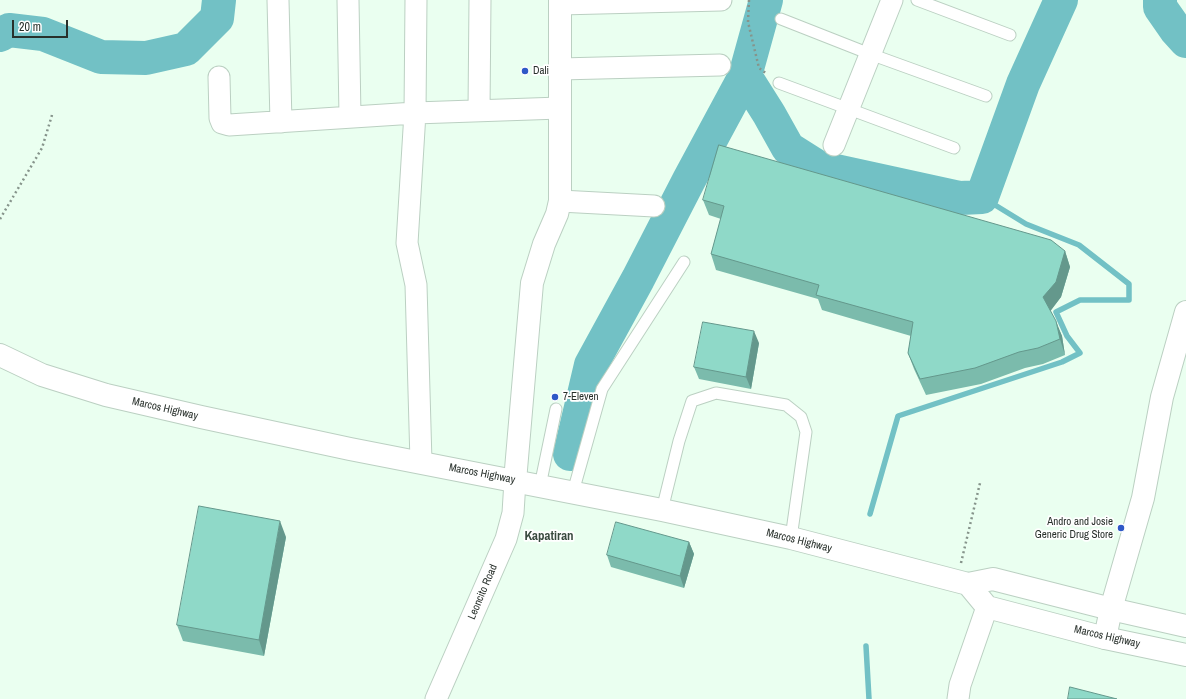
<!DOCTYPE html>
<style>
body{margin:0}
#map{position:relative;width:1186px;height:699px;overflow:hidden;background:#eafff0;font-family:"Archivo Narrow",sans-serif}
canvas{display:block}
.scale{position:absolute;left:12px;top:20px;width:56px;height:18px;box-sizing:border-box;border:2px solid #28302b;border-top:0;padding-left:5px;font-size:12px;line-height:14px;white-space:nowrap;color:#28302b;-webkit-text-stroke:3px #fff;paint-order:stroke}
</style>
<div id="map">
<canvas width="1186" height="699"></canvas>
<div class="scale">20 m</div>
</div>
<script>
const g = document.querySelector('canvas').getContext('2d');
g.lineJoin = 'round';
function strokePath(path, color, width, dash) { g.strokeStyle = color; g.lineWidth = width; g.lineCap = dash ? 'butt' : 'round'; g.setLineDash(dash || []); g.stroke(path); }
function fill(path, color) { g.fillStyle = color; g.fill(path, 'evenodd'); }
function drawText(font, color, halo, rows, align = 'center') {
  g.font = font + ' "Archivo Narrow",sans-serif'; g.lineWidth = 3.5; g.setLineDash([]); g.textBaseline = 'middle'; g.strokeStyle = halo; g.fillStyle = color; for (const [text, x, y, turn = 0] of rows) {
    g.save(); g.translate(x, y); g.rotate((+turn || 0) * Math.PI / 180); g.textAlign = isNaN(turn) ? turn : align; if (halo) g.strokeText(text, 0, 0); g.fillText(text, 0, 0); g.restore();
  }
}
strokePath(new Path2D(`
 M870 514 898 416 1062 362 1080 353 1067 336 1056 312 1080 300H1129V284L1079 245 1026 224 982 197
 M866 646 869 699`), '#72c1c5', 5.5);
strokePath(new Path2D(`
 M766 0 745 76 769 114 788 148 818 167 960 198 982 197 1023 84 1061 0
 M1160 0V7L1176 30 1186 41
 M0 35 9 30 43 34 101 57 146 58 186 49 217 18 219 0
 M570 454 591 365 638 279 689 180 745 76`), '#72c1c5', 34);
const lane = new Path2D(`
 M917 0 1010 35
 M781 19 870 54 986 96
 M779 83 954 148
 M540 486 556 409
 M573 492 602 389 684 262
 M662 510 679 441 692 401 716 393 786 405 801 417 806 432 791 538`);
const street = new Path2D(`
 M278 0 281 122
 M348 0 350 116
 M416 0 415 113 407 243 416 285 421 462
 M560 4 721 0
 M560 69 720 65
 M219 77 220 118 222 123 229 125 415 113 560 108
 M479 110 480 0
 M834 145 892 0
 M560 201 654 206
 M436 699 506 539 513 513 515 481
 M958 699 960 685 987 607`);
const secondary = new Path2D(`
 M515 481 532 283 544 244 557 214 560 201V0
 M1105 638 1111 609 1143 498 1162 397 1186 312`);
const primary = new Path2D(`
 M0 355 42 375 106 395 201 417 350 449 662 510 791 538 968 584 993 579 1111 609 1186 626
 M968 584 987 607 1105 638 1186 655`);
strokePath(lane, '#bbd0c2', 13);
strokePath(street, '#bbd0c2', 23);
strokePath(secondary, '#bbd0c2', 24);
strokePath(primary, '#bbd0c2', 24);
strokePath(new Path2D(`
 M749 0 748 22 759 68 767 74
 M0 219 42 148 49 125 52 115
 M961 563 980 483`), '#86948b', 2.5, [2, 3]);
strokePath(lane, '#fff', 11);
strokePath(street, '#fff', 21);
strokePath(secondary, '#fff', 22);
strokePath(primary, '#fff', 22);
fill(new Path2D(`
 M703 200 1065 251 1070 267 1061 297 1050 311 1062 336 1065 355 1043 364 1025 368 981 384 926 395 914 369 908 353 911 336 822 310 818 299 716 270 711 254 721 219 709 215Z
 M759 343 751 389 699 379 694 367Z
 M286 537 264 656 183 641 177 625Z
 M689 542 694 554 684 588 611 567 607 555Z`), '#7bbbac');
fill(new Path2D(`
 M1065 251 1070 267 1061 297 1049 313 1043 297Z
 M1056 321 1062 336 1065 355 1060 339Z
 M754 331 759 343 751 389 746 377Z
 M280 521 286 537 264 656 259 640Z
 M689 542 694 554 684 588 680 576Z`), '#64988c');
const building = new Path2D(`
 M719 145 1051 240 1065 251 1056 282 1043 297 1056 321 1060 339 1038 348 1019 352 975 368 920 379 908 353 913 322 816 295 819 285 711 254 724 206 703 200Z
 M703 322 754 331 746 377 694 367Z
 M199 506 280 521 259 640 177 625Z
 M616 522 689 542 680 576 607 555Z
 M1070 687 1117 699H1068Z`);
fill(building, '#8fd9c8');
strokePath(building, '#64988c', 1);
for (const [x, y, r, color] of [
 [525,71,4,"#2f58c7"],
 [555,397,4,"#2f58c7"],
 [1121,528,4,"#2f58c7"]
]) { const dot = new Path2D(); dot.arc(x, y, r, 0, 2 * Math.PI); g.fillStyle = color; g.fill(dot); strokePath(dot, '#fff', 1.5); }
drawText('11px', '#28302b', '#fff', [
 ["Dali",533,71],
 ["7-Eleven",563,397],
 ["Andro and Josie",1113,522,"right"],
 ["Generic Drug Store",1113,535,"right"]
], 'left');
drawText('11px', '#28302b', '#fff', [
 ["Marcos Highway",165,409,13],
 ["Marcos Highway",482,474,11],
 ["Marcos Highway",799,541,14],
 ["Leoncito Road",483,592,-67],
 ["Marcos Highway",1107,637,13]
]);
drawText('bold 13px', '#394a3f', '#fff', [
 ["Kapatiran",549,537]
]);
</script>
